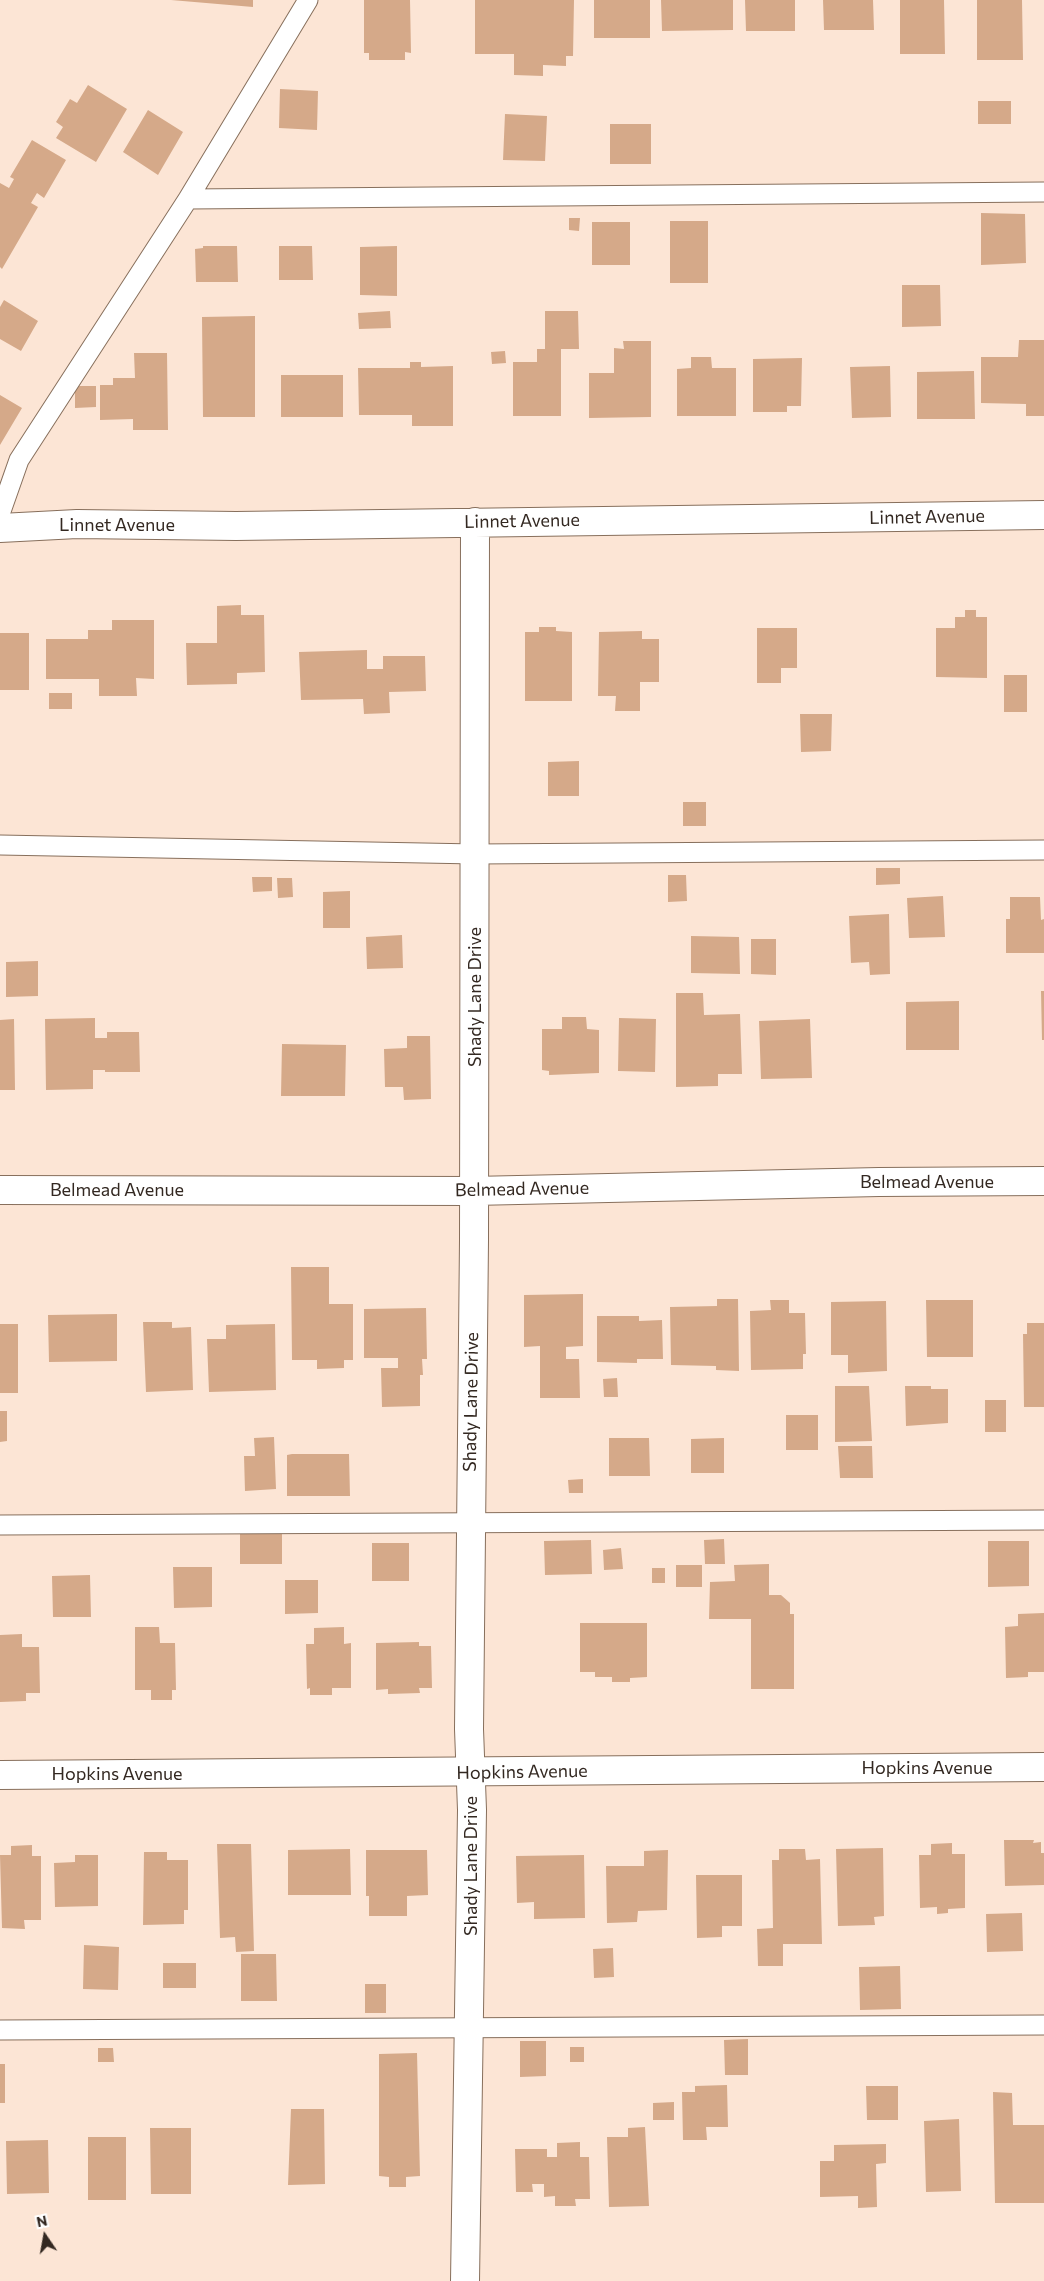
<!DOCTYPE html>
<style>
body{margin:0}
#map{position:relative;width:1044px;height:2281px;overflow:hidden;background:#fce5d5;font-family:Commissioner,sans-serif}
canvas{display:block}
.north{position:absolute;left:20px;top:2211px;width:50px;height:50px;-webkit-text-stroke:4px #fff;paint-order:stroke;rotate:348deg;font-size:14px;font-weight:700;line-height:20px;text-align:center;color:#332821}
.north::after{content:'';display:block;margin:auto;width:18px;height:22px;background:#332821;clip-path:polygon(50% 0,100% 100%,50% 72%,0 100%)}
</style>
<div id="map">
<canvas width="1044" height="2281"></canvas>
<div class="north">N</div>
</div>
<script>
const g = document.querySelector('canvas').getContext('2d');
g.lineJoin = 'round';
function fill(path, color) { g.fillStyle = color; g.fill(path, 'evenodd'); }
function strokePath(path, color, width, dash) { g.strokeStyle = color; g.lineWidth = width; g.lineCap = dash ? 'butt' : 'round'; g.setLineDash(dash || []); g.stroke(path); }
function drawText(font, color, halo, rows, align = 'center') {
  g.font = font + ' Commissioner,sans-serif'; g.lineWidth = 4; g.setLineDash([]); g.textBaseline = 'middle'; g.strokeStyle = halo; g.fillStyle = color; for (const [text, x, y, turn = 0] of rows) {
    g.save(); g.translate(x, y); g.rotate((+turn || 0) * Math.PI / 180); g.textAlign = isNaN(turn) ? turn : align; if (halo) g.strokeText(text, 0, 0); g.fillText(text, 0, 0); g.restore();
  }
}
fill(new Path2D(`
 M171 0H253V7Z
 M364 0H410L411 53 405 52V60H369V53H364Z
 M475 0H574L573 56H566V66L543 65V76L514 75V54H475Z
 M594 0H650V38H594Z
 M661 0H733V30L662 31Z
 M745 0H795V31H746Z
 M823 0H873L874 30H824Z
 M900 0H944L945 54H900Z
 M977 0H1022L1023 60H977Z
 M88 85 127 109 96 162 56 138 63 127 56 122 70 99 77 103Z
 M280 89 318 91 317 130 279 128Z
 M978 101H1011V124H978Z
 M148 110 183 132 158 175 123 152Z
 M505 114 547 116 545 161 503 160Z
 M610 124H651V164H610Z
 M32 140 66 160 44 198 37 193 31 203 38 207 2 269 0 267V183L9 188 14 179 10 177Z
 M981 213 1025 214 1026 263 981 265Z
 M569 218H580L579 231 569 230Z
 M670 221H708V283H670Z
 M592 222H630V265H592Z
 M203 246H237L238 282H196L195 249 203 248Z
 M279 246H312L313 280H279Z
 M397 246V296L360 295V247Z
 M902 285H940L941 326 902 327Z
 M4 300 38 321 21 351 0 339V307Z
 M390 311 391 328 359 329 358 313Z
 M545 311H578L579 349H561V416H513V362H537V349H545Z
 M255 316V417H203L202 317Z
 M1019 340H1044V416H1026V404L981 403V357H1018Z
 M623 341H651V417L589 418V373H614V348L624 349Z
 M505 351 506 363 492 364 491 352Z
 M134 353H167L168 430H133V419L100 420V385H113V378H135Z
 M691 357H711L712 368H736V416H677V369L691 368Z
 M802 358 801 406H787V412H753V359Z
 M410 362H421V367L453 366V426H412V415H359L358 368H410Z
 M890 366 891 417 852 418 850 367Z
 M974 371 975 419H917V372Z
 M281 375H343V417H281Z
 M75 386H96V407L75 408Z
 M0 395 22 408 0 445Z
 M241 605V615H264L265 672 237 673V684L187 685 186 643H217V606Z
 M965 610H976V617H987V678L936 677V628H955V617H965Z
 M112 620H154V679L136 678 137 696H99V679H46V639H88V630H112Z
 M539 627H556V631L572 632V701H525V632H539Z
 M757 628H797V668H781V683H757Z
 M642 631V639H659V682H640V711H615L616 696H598L599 632Z
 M0 633H29V690H0Z
 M367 650V669H383V656H425L426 691 389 692 390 713 364 714 363 699 301 700 299 652Z
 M1004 675H1027V712H1004Z
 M49 693H72V709H49Z
 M800 714H832L831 751 801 752Z
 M579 761V796H548V762Z
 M683 802H706V826H683Z
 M876 868H900V884L876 885Z
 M668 875H686L687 901 668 902Z
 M252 877H272V891L253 892Z
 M277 878H292L293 897 278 898Z
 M350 891V928H323V892Z
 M943 896 945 937 909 938 907 898Z
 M1010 897H1040L1041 920 1044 919V953H1006V919H1010Z
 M889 914 890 974 870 975 869 962 851 963 849 916Z
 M402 935 403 968 367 969 366 937Z
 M691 936 739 937 740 974 691 973Z
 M751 939H776V975L751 974Z
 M38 961V996L6 997V962Z
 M1041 991H1044V1040H1042Z
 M676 993H703L704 1015 740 1014 742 1074H718V1086L676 1087Z
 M959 1001V1050H906V1002Z
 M562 1017H586L587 1029 599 1030V1073L549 1075V1071L542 1070V1029H562Z
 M95 1018V1038H107V1032H139L140 1072H105V1070H93V1089L46 1090 45 1019Z
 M619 1018 656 1019 655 1072 618 1071Z
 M14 1019 15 1090H0V1020Z
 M810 1019 812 1078 761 1079 759 1021Z
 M407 1036H430L431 1099 404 1100 403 1087H385L384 1049 407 1048Z
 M282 1044 346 1045 345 1096H281Z
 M291 1267H329V1304H353V1360H344V1368L317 1369V1360H292Z
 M583 1294V1346L566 1347V1359H579L580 1398H540V1346L524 1347V1295Z
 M717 1299H738L739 1371 716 1370V1366L671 1365 670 1307 717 1306Z
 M770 1300H789V1313H805L806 1354H803V1369L751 1370 750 1311 771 1310Z
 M926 1300H973V1357H927Z
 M886 1301 887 1371 848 1373V1355H831V1302Z
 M426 1308 427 1359H422L423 1375H420V1406L382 1407 381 1368H398V1358H364V1309Z
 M117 1314V1361L49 1362 48 1315Z
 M597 1316H639V1321L662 1320 663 1359H637V1363L597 1362Z
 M143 1322H172V1328L191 1327 193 1390 146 1392Z
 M1027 1323H1044V1407H1024L1023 1334H1027Z
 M0 1324H18V1393H0Z
 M275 1324 276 1390 209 1392 207 1339H226V1325Z
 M617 1378 618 1397H604L603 1379Z
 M835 1386H869L872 1441 835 1442Z
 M905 1386H931V1389H948V1423L906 1426Z
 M985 1400H1006V1432H985Z
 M0 1411H7V1441L0 1442Z
 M786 1415H818V1450H786Z
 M274 1437 276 1489 245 1491 244 1456H255L254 1438Z
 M609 1438H649L650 1476H609Z
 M724 1438V1473H691V1439Z
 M838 1446H872L873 1478H840Z
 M292 1454H349L350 1496H287V1455Z
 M583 1479V1493H569L568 1480Z
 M240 1533H282V1564H240Z
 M724 1539 725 1564H705L704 1540Z
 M591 1540 592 1574 545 1575 544 1541Z
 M988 1541H1029V1586L988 1587Z
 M372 1543H409V1581H372Z
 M621 1548 623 1569 604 1570 603 1550Z
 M769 1564V1595H781L790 1603V1614H794V1689H751V1619H709L710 1582 735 1581 734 1565Z
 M676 1565H702V1587H676Z
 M173 1567H212V1607L174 1608Z
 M652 1568H665V1583H652Z
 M90 1575 91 1617H53L52 1576Z
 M285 1580H318V1613L285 1614Z
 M1044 1613V1672H1028V1677L1006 1678 1005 1627 1018 1626V1614Z
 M580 1623H647V1677L630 1678V1682H612V1677H595V1672H580Z
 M135 1627H159L160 1643H175L176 1690H172V1700H151V1690H135Z
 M344 1627V1644L351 1643V1688H332V1695H310V1688L307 1689 306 1644H314V1628Z
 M22 1634V1647H39L40 1693H26V1701L0 1702V1635Z
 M419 1642V1646H431L432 1688H419L420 1693 388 1694V1689L376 1690V1643Z
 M1004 1840H1034L1033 1843 1041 1842V1853H1044V1885L1005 1886Z
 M952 1843V1854H965V1908L948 1909V1913L937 1914V1907L920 1908 919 1855H931V1844Z
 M217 1844H251L254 1951 236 1952 235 1937 220 1938Z
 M32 1845V1856H41V1920H24L25 1929 2 1928 0 1855H11V1846Z
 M883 1848 884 1916 874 1917 875 1925 838 1926 836 1849Z
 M350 1849 351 1895H288V1850Z
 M779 1849H805L806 1860 820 1859 822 1944H783V1966H758L757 1929 773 1928 772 1860H779Z
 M366 1850H427L428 1895 407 1896V1916H369V1896H366Z
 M668 1850 667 1910 638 1911 637 1922 607 1923 606 1866H644V1851Z
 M144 1852H167V1860H188V1910H184V1924L143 1925Z
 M75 1855H98V1906L55 1907 54 1863 75 1862Z
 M584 1855 585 1918 534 1919V1902L517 1903 516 1856Z
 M696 1875H742V1926H722V1937L697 1938Z
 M1022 1913 1023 1951 987 1952 986 1914Z
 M84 1945 119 1947 118 1990 83 1989Z
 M613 1948 614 1977 594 1978 593 1949Z
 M241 1954H276L277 2001H241Z
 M163 1963H196V1988H163Z
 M900 1966 901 2009 860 2010 859 1967Z
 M365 1984H386V2013H365Z
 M748 2039V2075H725L724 2040Z
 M520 2041H546V2076L520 2077Z
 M570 2047H584V2062H570Z
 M98 2048H113L114 2062H98Z
 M417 2053 420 2176 406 2177V2187H389V2177L379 2176V2054Z
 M0 2064H5V2103H0Z
 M727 2085 728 2127H706L707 2140H683L682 2092H695V2086Z
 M866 2086H898V2120H867Z
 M993 2092 1012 2093 1013 2125H1044V2203H995Z
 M674 2102V2120H653V2103Z
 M291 2109H324L325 2184 288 2185Z
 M959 2119 961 2191 926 2192 924 2121Z
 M645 2127 649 2206 609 2207 607 2137H628V2128Z
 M150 2128H191V2194H151Z
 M88 2137H126V2200H88Z
 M48 2140 49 2193 7 2194 6 2141Z
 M580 2142V2157H589L590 2199H575L576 2206H555V2196L544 2197V2184H532L533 2192H516L515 2149H547V2157H557V2143Z
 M886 2144V2163L876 2164 877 2207 858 2208V2196L820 2197V2161H834V2145Z`), '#d5a989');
const service = new Path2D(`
 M188 199 1044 192
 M0 514 19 460 188 199 308 0
 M0 845 476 854 1044 850
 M0 1525 1044 1520
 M0 2030 1044 2025`);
const minor = new Path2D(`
 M0 528 77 524 236 526 1044 515
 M0 1190 473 1191 879 1182 1044 1181
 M465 2281 472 1810 469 1729 474 1240 475 522`);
const tertiary = new Path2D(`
 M0 1775 1044 1767`);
strokePath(service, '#876f5c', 21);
strokePath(minor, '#876f5c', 30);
strokePath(tertiary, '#876f5c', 30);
strokePath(service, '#fff', 19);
strokePath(minor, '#fff', 28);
strokePath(tertiary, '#fff', 28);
drawText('18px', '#332821', '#fff', [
 ["Linnet Avenue",927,517,-1],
 ["Linnet Avenue",522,521,-1],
 ["Linnet Avenue",117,525],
 ["Shady Lane Drive",475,997,-90],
 ["Belmead Avenue",927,1182],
 ["Belmead Avenue",522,1189,-1],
 ["Belmead Avenue",117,1190],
 ["Shady Lane Drive",471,1402,-89],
 ["Hopkins Avenue",927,1768],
 ["Hopkins Avenue",522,1772,-1],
 ["Hopkins Avenue",117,1774],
 ["Shady Lane Drive",471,1866,-90]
]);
</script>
